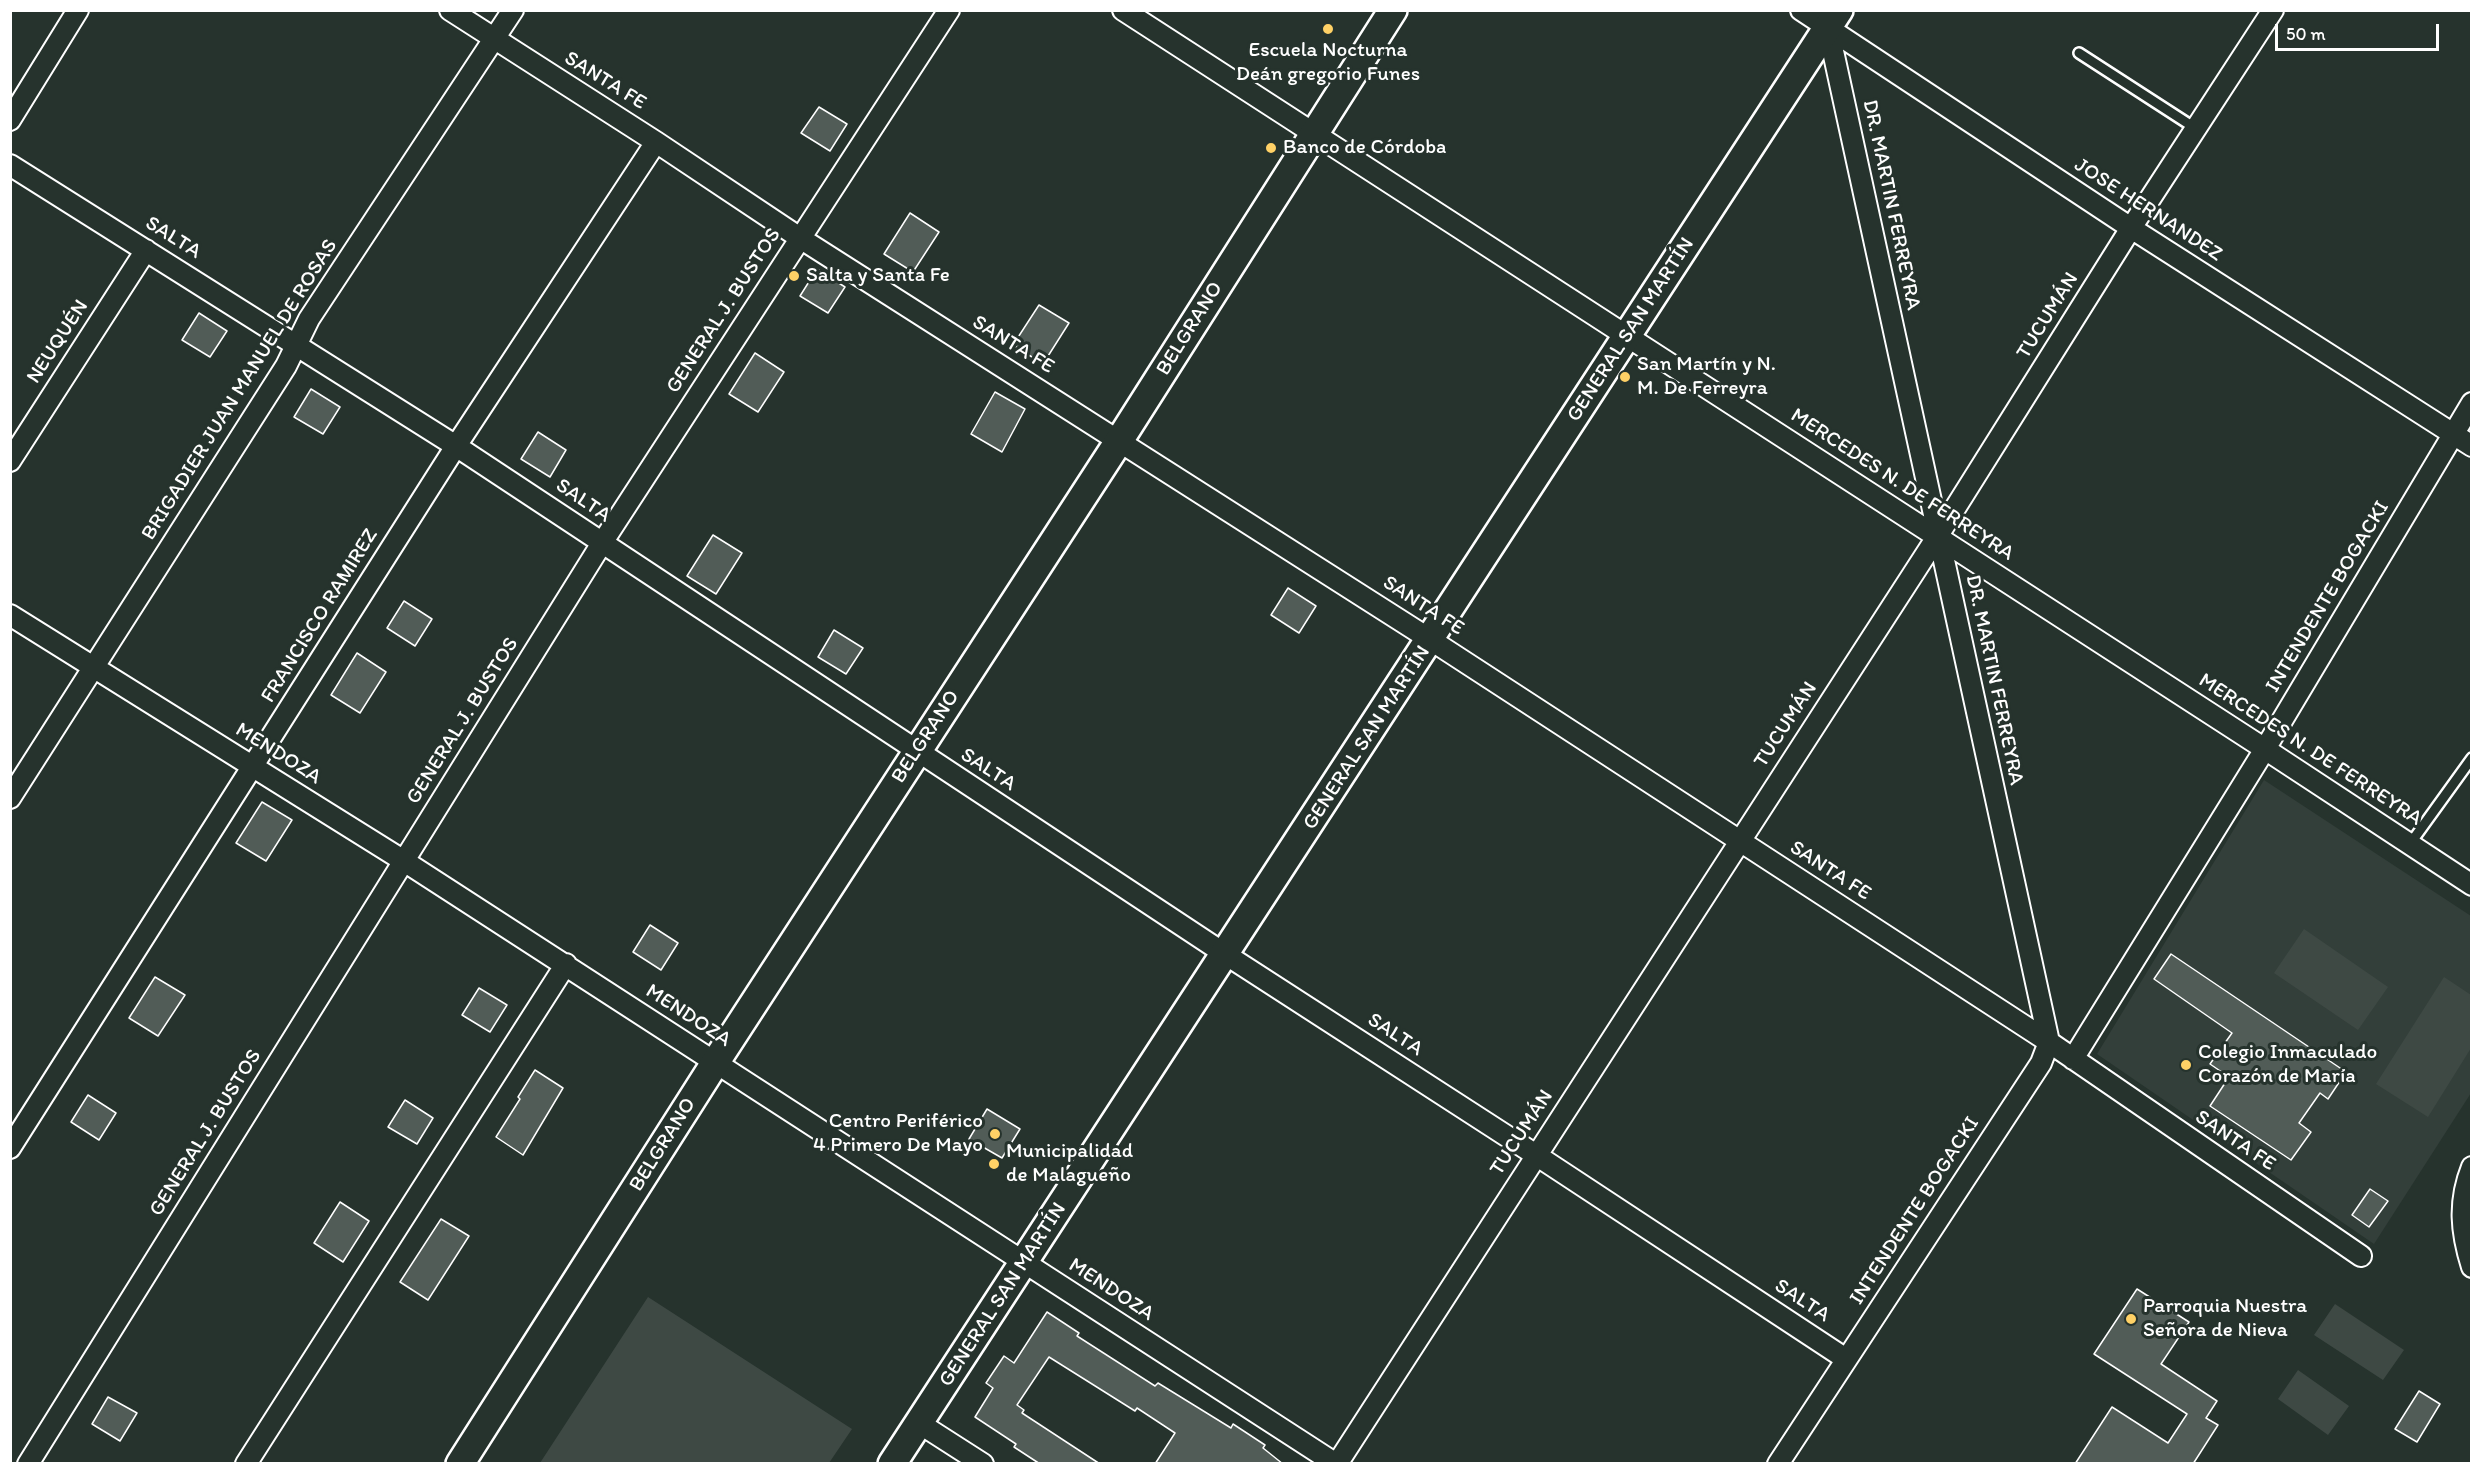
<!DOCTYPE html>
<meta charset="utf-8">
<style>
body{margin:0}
#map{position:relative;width:2482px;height:1474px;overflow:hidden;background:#26332d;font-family:Itim,sans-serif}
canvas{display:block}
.frame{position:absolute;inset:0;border:12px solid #fff;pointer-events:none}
.scale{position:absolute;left:2275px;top:24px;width:164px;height:27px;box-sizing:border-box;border:3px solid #fff;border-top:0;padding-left:8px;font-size:18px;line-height:21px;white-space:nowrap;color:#fff;-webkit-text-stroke:4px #26332d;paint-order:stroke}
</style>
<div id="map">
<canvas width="2482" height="1474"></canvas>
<div class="frame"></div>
<div class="scale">50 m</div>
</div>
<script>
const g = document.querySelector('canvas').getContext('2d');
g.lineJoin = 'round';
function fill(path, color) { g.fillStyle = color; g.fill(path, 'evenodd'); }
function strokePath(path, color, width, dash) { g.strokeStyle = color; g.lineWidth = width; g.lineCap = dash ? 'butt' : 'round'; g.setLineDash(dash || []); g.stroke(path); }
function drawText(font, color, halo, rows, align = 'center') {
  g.font = font + ' Itim,sans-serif'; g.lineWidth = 6; g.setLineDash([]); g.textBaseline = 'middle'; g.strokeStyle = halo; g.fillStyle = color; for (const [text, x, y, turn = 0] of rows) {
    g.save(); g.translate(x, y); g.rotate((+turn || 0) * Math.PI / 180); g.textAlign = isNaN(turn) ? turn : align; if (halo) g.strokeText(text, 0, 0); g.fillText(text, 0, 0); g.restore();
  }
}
fill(new Path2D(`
 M2264 780 2471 916V1093L2374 1244 2097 1054Z`), '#333f3a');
fill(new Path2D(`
 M2304 929 2388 987 2358 1030 2274 973Z
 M2444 977 2471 995V1048L2428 1117 2376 1084Z
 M648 1297 852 1429 829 1463H540Z
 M2335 1304 2404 1350 2383 1380 2314 1335Z
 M2298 1370 2349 1406 2328 1435 2278 1399Z`), '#3e4944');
const building = new Path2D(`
 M819 107 847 124 830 151 801 133Z
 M910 213 939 232 913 272 884 254Z
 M817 269 845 287 828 313 800 296Z
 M1039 305 1069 323 1043 364 1013 345Z
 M199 313 227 331 210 357 182 340Z
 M755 353 784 372 758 412 729 394Z
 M311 389 340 407 323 434 294 417Z
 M995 392 1025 409 1002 452 971 434Z
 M538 432 566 450 550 477 521 459Z
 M713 535 742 553 716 594 687 576Z
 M1288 588 1316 606 1299 633 1271 615Z
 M404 601 432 619 415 646 387 628Z
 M834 630 863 648 846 674 818 657Z
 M357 653 386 672 360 713 331 695Z
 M262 802 292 820 266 861 236 843Z
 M650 925 678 943 661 970 633 952Z
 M2171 954 2346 1072 2328 1099 2320 1093 2299 1123 2311 1132 2291 1160 2210 1106 2229 1077 2210 1064 2232 1033 2154 979Z
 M155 977 185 995 158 1036 129 1018Z
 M479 988 507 1005 490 1032 462 1015Z
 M535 1070 563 1088 523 1155 496 1137 520 1099 518 1097Z
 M88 1095 116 1113 99 1140 71 1122Z
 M405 1100 433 1118 417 1144 388 1127Z
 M987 1109 1020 1129 1002 1158 969 1139Z
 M2370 1189 2388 1201 2369 1227 2352 1215Z
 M340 1202 369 1221 343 1262 314 1243Z
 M441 1219 469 1236 428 1300 400 1282Z
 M2137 1289 2189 1322 2161 1364 2217 1401 2206 1418 2218 1425 2193 1464H2075L2112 1407 2168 1443 2187 1414 2094 1354Z
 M1047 1312 1079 1333 1077 1336 1155 1386 1158 1383 1231 1428 1233 1424 1265 1445 1263 1448 1283 1464H1155L1175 1433 1137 1408 1135 1411 1049 1357 1017 1405 1024 1410 1022 1413 1100 1464H1040L1014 1447 1016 1444 975 1417 993 1388 986 1383 1004 1356 1014 1363Z
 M2419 1391 2440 1404 2417 1442 2395 1429Z
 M108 1397 137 1413 120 1441 92 1424Z`);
fill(building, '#515c57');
strokePath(building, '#fff', 1.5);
const service = new Path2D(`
 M2079 53 2195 128
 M2410 844 2472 758`);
const minor = new Path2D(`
 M450 10 656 142 800 238 1431 640 2049 1042 2361 1256
 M1123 10 2265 749 2472 885
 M1801 10 2131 228 2472 446
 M10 120 78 10
 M10 165 456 446 1225 954 1536 1155 1846 1359
 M10 461 146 250
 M10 615 404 861 1336 1464
 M10 798 286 366 309 319 513 10
 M2073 1059 2265 749 2472 403
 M10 1148 456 446 656 142
 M2472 1167C2458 1202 2461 1232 2472 1267
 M919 1423 983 1464
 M28 1464 602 543 949 10
 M246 1464 566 964
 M1337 1464 1937 537 2131 228 2273 10
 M1778 1464 2041 1063 2049 1042 1826 19`);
const secondary = new Path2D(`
 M460 1464 715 1063 1119 441 1393 10
 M892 1464 1839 10`);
strokePath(service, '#fff', 14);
strokePath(minor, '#fff', 24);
strokePath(secondary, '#fff', 32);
strokePath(service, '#26332d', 9);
strokePath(minor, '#26332d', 20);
strokePath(secondary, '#26332d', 27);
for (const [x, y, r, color] of [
 [1328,29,6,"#ffd166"],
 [1271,148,6,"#ffd166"],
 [794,276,6,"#ffd166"],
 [1625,377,6,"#ffd166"],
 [2186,1065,6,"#ffd166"],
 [995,1134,6,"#ffd166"],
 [994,1164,6,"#ffd166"],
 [2131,1319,6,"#ffd166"]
]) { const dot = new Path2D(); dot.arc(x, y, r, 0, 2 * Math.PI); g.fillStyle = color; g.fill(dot); strokePath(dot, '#26332d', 2); }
drawText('21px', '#fff', '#26332d', [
 ["Escuela Nocturna",1328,51,"center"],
 ["Deán gregorio Funes",1328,75,"center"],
 ["Banco de Córdoba",1283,148],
 ["Salta y Santa Fe",806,276],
 ["San Martín y N.",1637,365],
 ["M. De Ferreyra",1637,389],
 ["Colegio Inmaculado",2198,1053],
 ["Corazón de María",2198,1077],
 ["Centro Periférico",983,1122,"right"],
 ["4 Primero De Mayo",983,1146,"right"],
 ["Municipalidad",1006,1152],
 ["de Malagueño",1006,1176],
 ["Parroquia Nuestra",2143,1307],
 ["Señora de Nieva",2143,1331]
], 'left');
drawText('21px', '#fff', '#26332d', [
 ["SANTA FE",605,81,32],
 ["DR. MARTIN FERREYRA",1891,205,78],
 ["JOSE HERNANDEZ",2148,210,33],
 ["SALTA",173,238,32],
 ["GENERAL J. BUSTOS",724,311,-57],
 ["TUCUMÁN",2048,316,-58],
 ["BELGRANO",1190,329,-58],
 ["GENERAL SAN MARTÍN",1631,330,-57],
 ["NEUQUÉN",58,342,-57],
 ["SANTA FE",1013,345,32],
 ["BRIGADIER JUAN MANUEL DE ROSAS",240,390,-58],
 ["MERCEDES N. DE FERREYRA",1902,485,33],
 ["SALTA",583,501,34],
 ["INTENDENTE BOGACKI",2328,597,-59],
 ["SANTA FE",1423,606,33],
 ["FRANCISCO RAMIREZ",320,616,-58],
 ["DR. MARTIN FERREYRA",1994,680,78],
 ["GENERAL J. BUSTOS",463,721,-58],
 ["TUCUMÁN",1786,725,-57],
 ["BELGRANO",926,737,-57],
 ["GENERAL SAN MARTÍN",1367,738,-57],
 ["MERCEDES N. DE FERREYRA",2310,750,33],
 ["MENDOZA",278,754,32],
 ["SALTA",988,770,33],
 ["SANTA FE",1830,871,33],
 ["MENDOZA",688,1016,33],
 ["SALTA",1395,1035,33],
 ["GENERAL J. BUSTOS",206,1133,-58],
 ["TUCUMÁN",1522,1133,-57],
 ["SANTA FE",2235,1141,34],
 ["BELGRANO",663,1145,-58],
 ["INTENDENTE BOGACKI",1915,1211,-57],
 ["MENDOZA",1111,1290,33],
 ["GENERAL SAN MARTÍN",1003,1295,-57],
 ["SALTA",1802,1301,33]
]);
</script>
